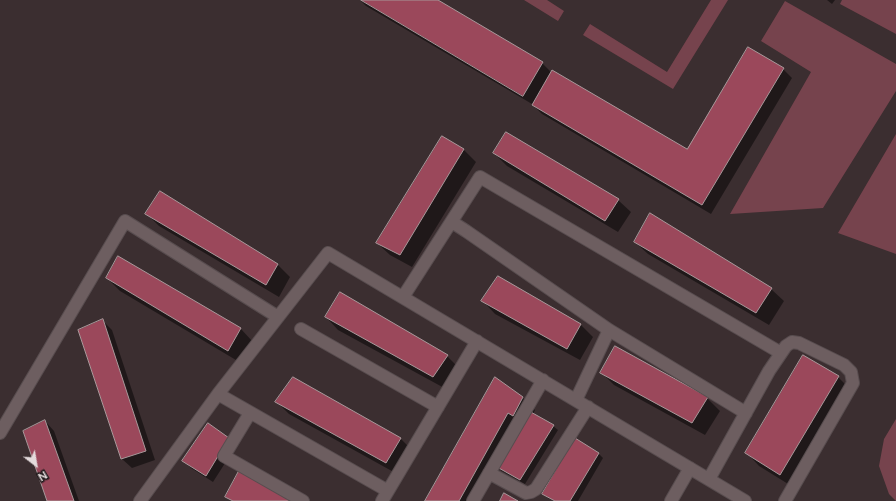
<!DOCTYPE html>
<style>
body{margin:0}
#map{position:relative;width:896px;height:501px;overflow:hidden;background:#3b2e30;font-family:Figtree,sans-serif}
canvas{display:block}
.north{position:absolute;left:16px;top:445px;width:40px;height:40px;-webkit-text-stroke:3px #1e1819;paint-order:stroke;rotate:149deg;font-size:11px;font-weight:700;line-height:16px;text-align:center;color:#e4dbdc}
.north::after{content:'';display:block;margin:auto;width:14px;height:18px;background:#e4dbdc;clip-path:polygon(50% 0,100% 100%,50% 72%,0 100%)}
</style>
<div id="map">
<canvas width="896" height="501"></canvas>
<div class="north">N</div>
</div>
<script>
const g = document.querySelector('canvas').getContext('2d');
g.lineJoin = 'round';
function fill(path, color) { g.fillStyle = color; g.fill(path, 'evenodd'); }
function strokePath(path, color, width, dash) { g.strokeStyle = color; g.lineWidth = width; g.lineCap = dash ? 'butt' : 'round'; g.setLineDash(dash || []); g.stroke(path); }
fill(new Path2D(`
 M524 0H547L564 11 558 21Z
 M711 0H728L673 89 583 35 590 24 667 72Z
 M842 0H896V34L840 4Z
 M785 1 896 64V91L823 208 730 214 811 72 761 41Z
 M896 134V254L838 233Z
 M896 419V501L889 494 879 466 884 439Z`), '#76434d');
fill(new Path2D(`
 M360 0H436L542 63 552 73 687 151 783 69 792 78 711 214 542 114 532 104 366 6Z
 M827 0H835L832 4Z
 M443 137 464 150 476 162 412 267 390 255 377 243Z
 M494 153 618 200 631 212 618 232 507 166Z
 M147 214 277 264 290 277 279 297 159 226Z
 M635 242 771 289 784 301 769 325 648 254Z
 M118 257 241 329 253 342 241 363 120 291 107 278Z
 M499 277 581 325 593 337 580 360 495 314 483 301Z
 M326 317 447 356 460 369 446 389 338 330Z
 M103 321 112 330 155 460 132 468 122 459 80 331Z
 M616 348 707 398 720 411 705 435 614 385 602 373Z
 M838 377 851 390 793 487 759 466 747 453Z
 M294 378 401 439 413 451 399 475 289 414 277 402Z
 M495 379 523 398 535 410 533 414 553 426 558 430 525 484 502 471 498 467 479 501H426Z
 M45 421 54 431 79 501H48Z
 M575 439 599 454 603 458 578 501H554L548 498 544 493Z
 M236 446 213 482 191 468 184 461Z`), '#0007');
const building = new Path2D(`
 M361 0H438L543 62 523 96Z
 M748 47 784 68 702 205 532 105 552 70 687 149Z
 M506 132 619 199 605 221 493 153Z
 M442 136 464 149 400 255 376 243Z
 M160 191 278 264 266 285 145 214Z
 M650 213 772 288 756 313 634 242Z
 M118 256 241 328 228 351 106 278Z
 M498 276 581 324 567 349 481 301Z
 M340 292 448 355 433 377 325 317Z
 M103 319 146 451 121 459 78 330Z
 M615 346 708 397 692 423 600 373Z
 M803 355 839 376 780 475 745 453Z
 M293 377 401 438 386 463 275 402Z
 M495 377 523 397 513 416 508 413 459 501H425Z
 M529 411 554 425 520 480 497 467Z
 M45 420 74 501H47L23 431Z
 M208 423 229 438 206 476 182 461Z
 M575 438 599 453 570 501H555L542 494Z
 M239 471 293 501H233L225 497Z
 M504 493 518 501H500Z`);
fill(building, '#9b485b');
strokePath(building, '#a8989a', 1);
const minor = new Path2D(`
 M452 222 466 231 609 330 746 413
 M403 297 480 177 781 353
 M301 329 438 407
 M218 394 388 491
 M576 400 609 330
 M250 413 224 456 303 501
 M0 433 125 221 278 317
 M489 473 526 493 531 492 536 489 588 407
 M709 479 769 371 786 346 792 342 799 343 844 365 851 372 853 383 785 501
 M140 501 218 394 328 253 745 501
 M382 501 477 341
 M473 501 543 380
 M671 501 690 468`);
strokePath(minor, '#584d4f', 14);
strokePath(minor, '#6d5e60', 12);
</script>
